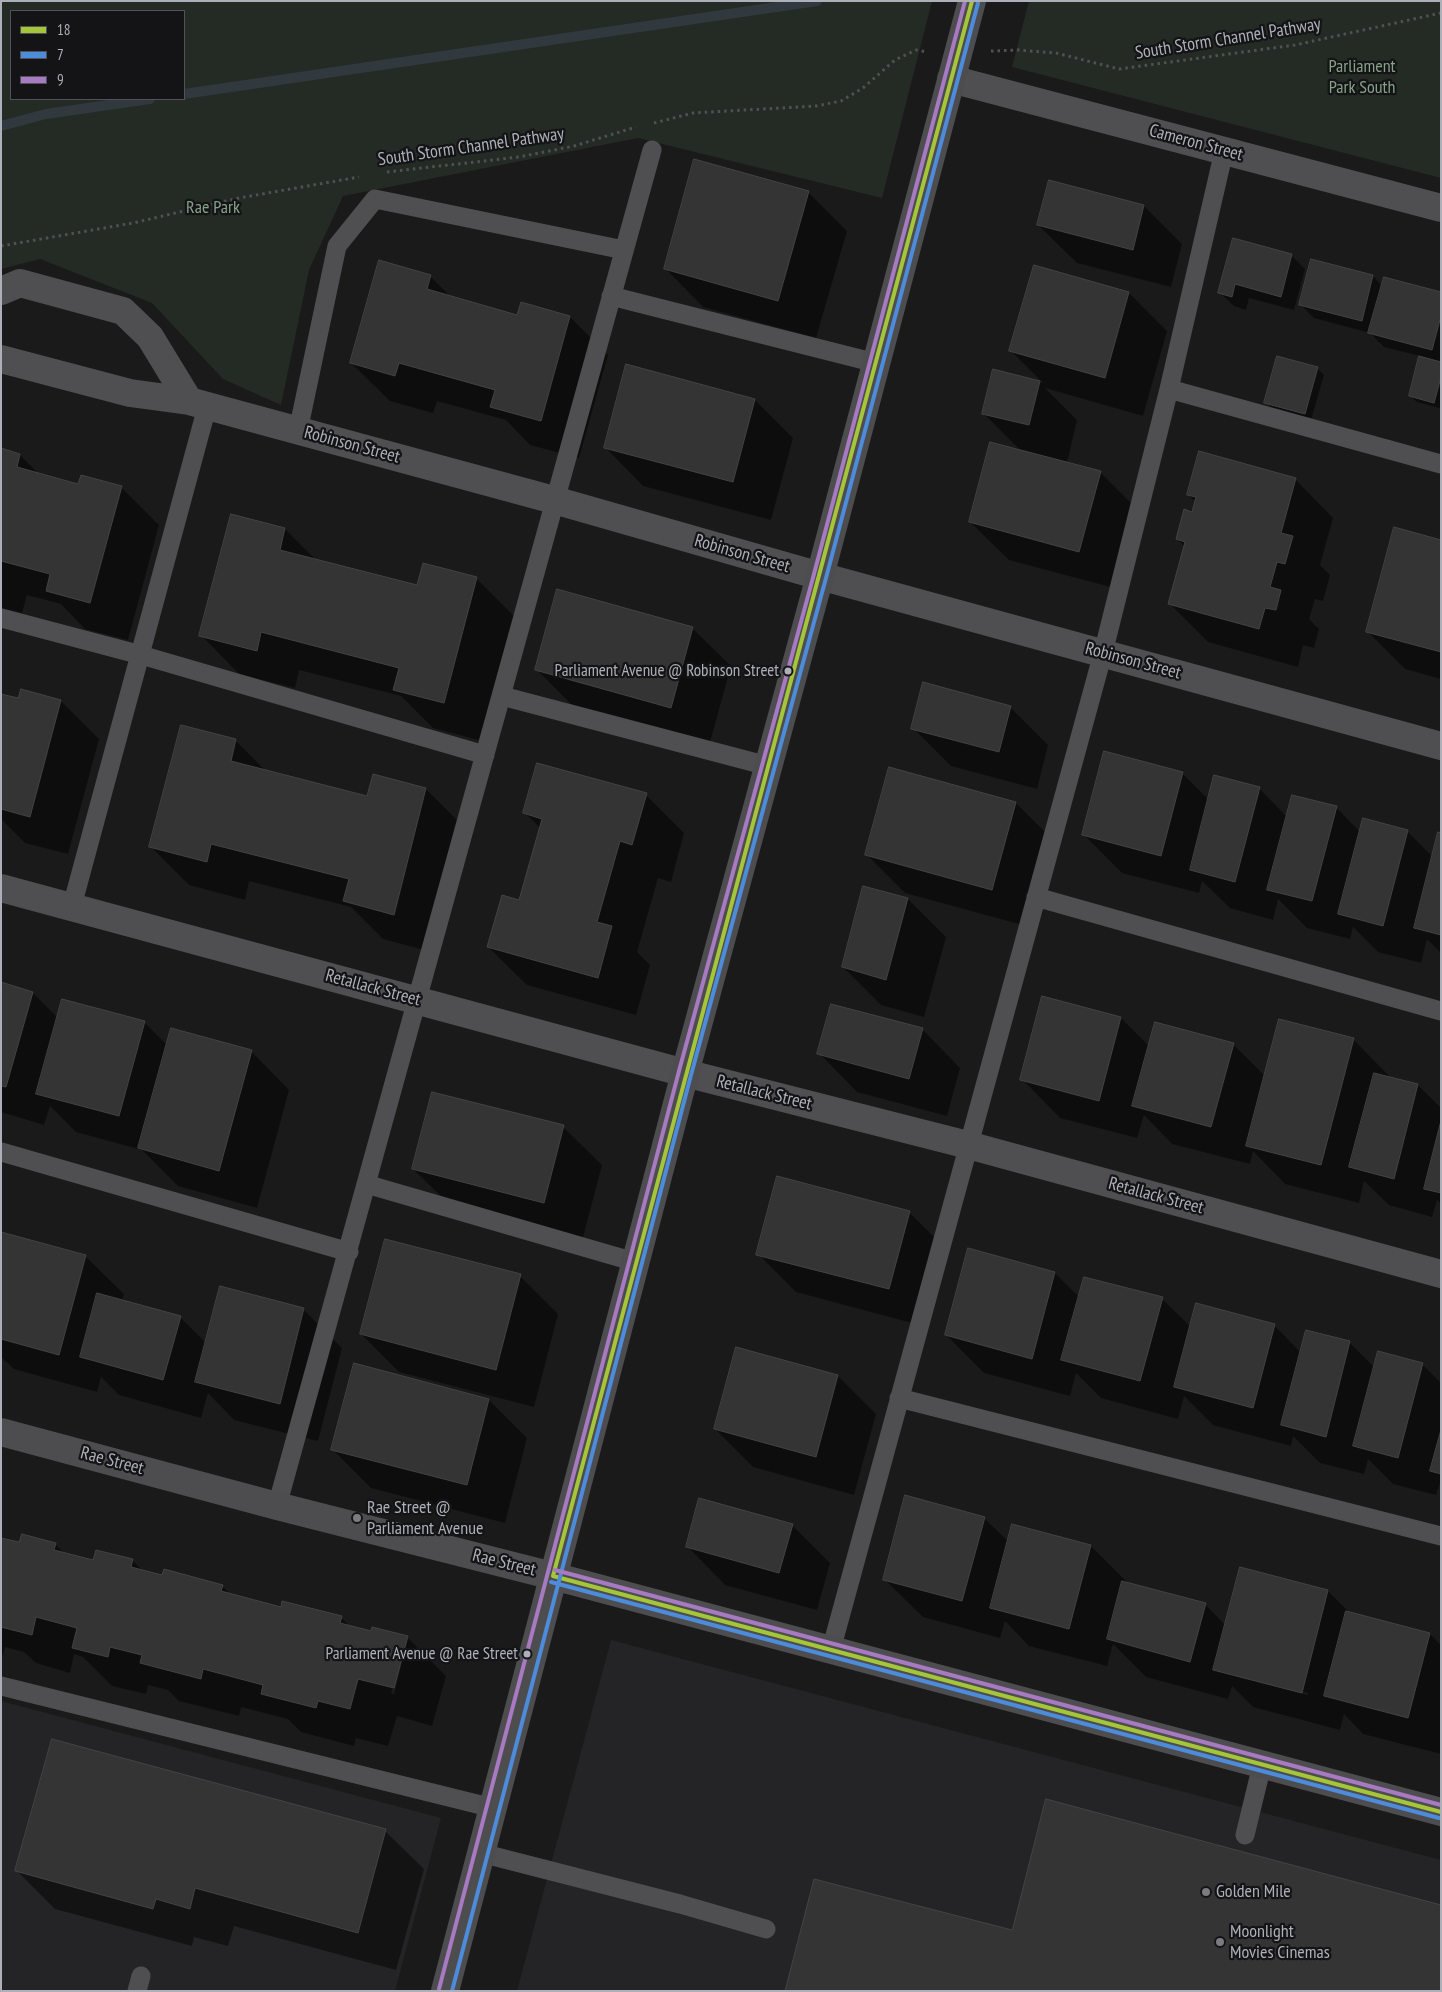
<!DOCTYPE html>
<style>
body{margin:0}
#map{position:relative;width:1442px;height:1992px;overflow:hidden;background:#1a1a1a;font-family:"PT Sans Narrow",sans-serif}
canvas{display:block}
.frame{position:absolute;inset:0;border:2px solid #adb0b9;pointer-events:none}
.legend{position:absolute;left:10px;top:10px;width:175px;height:90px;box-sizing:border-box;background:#141416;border:1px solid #515257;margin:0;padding:6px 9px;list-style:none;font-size:15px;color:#adb0b9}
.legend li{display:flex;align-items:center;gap:10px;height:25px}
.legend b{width:25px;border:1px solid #515257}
</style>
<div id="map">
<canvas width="1442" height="1992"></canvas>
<div class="frame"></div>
<ul class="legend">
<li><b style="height:6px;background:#a6c639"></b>18</li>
<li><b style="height:6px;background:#4c8cda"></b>7</li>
<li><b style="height:6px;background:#a77ac1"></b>9</li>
</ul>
</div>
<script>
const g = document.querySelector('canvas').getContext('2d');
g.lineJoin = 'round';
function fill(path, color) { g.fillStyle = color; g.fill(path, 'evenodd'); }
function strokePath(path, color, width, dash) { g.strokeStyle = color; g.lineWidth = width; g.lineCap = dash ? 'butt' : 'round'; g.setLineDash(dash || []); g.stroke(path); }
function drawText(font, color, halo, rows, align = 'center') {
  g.font = font + ' "PT Sans Narrow",sans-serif'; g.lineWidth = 4.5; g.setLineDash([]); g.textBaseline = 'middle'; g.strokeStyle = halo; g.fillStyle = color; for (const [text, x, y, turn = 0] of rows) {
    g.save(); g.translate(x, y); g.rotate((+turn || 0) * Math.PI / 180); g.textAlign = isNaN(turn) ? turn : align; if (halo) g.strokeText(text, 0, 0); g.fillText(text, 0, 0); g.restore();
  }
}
fill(new Path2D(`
 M611 1640 1441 1860V1991H517Z
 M1 1701 441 1818 395 1991H1Z`), '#242426');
fill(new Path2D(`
 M1 1H932L882 198 638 138 343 196 309 270 281 405 223 379 152 303 40 259 1 269ZM11 11H184V99H11Z
 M1029 1H1441V178L1012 67Z`), '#242a24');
fill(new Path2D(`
 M1050 182 1144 206 1182 244 1171 287 1077 263 1038 225Z
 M809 193 847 231 816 338 703 307 665 268Z
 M1234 239 1291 255 1305 269 1294 310 1249 298 1246 310 1234 306 1220 293Z
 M1311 260 1373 276 1382 286 1441 293 1440 408 1417 402 1410 396 1420 356 1384 347 1370 333 1314 318 1300 304Z
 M430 276 452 298 518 316 570 317 608 355 579 458 530 445 506 420 437 401 433 413 390 401 351 363Z
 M1129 293 1167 331 1143 416 1045 388 1077 420 1067 463 1100 472 1139 511 1118 589 1009 560 970 522 1021 451 983 413 993 371 1043 383 1011 351Z
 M1317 368 1324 375 1311 420 1272 409 1266 402Z
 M755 400 793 438 771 520 643 486 605 447Z
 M1 450 20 455 40 475 79 486 121 487 159 525 128 640 85 629 61 604 27 595 22 613 1 608Z
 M1295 479 1333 518 1320 565 1330 575 1323 601 1315 599 1309 619 1319 629 1314 648 1303 645 1298 667 1208 642 1170 604 1185 547 1177 539 1193 514 1196 502 1188 495Z
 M232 516 285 529 316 560 418 586 476 578 514 616 482 741 433 728 401 696 299 670 295 688 239 674 201 635Z
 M1441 541V679L1405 669 1367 631Z
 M692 628 731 666 709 746 575 708 537 670Z
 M1 695 19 700 61 701 99 739 68 854 25 843 1 819Z
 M1010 707 1048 745 1037 789 951 766 913 728Z
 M235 740 266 771 368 798 374 776 426 789 464 827 432 952 383 939 351 907 249 881 245 900 189 885 151 847Z
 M890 769 1016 803 1054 841 1030 927 905 893 867 855Z
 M1182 773 1209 800 1259 788 1287 817 1336 807 1360 832 1407 831 1433 857 1441 834V953L1427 939 1421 963 1378 952 1353 927 1350 939 1307 928 1278 899 1273 920 1230 908 1202 881 1199 893 1122 873 1083 834Z
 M646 795 684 833 671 882 658 878 637 952 650 965 636 1015 527 985 488 947 520 902 541 829 524 812Z
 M908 899 946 937 924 1017 881 1005 843 967Z
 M1 984 33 993 58 1018 144 1022 168 1046 251 1051 289 1090 257 1208 178 1186 142 1150 76 1132 50 1106 44 1125 1 1112Z
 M1121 1018 1150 1047 1233 1044 1265 1076 1353 1039 1391 1078 1418 1085 1441 1108V1204L1437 1200 1432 1217 1389 1205 1364 1181 1359 1203 1285 1184 1253 1151 1250 1164 1172 1144 1144 1115 1137 1138 1060 1118 1022 1079Z
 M922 1029 960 1068 947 1116 857 1092 819 1053Z
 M563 1127 602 1165 582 1241 452 1207 413 1169Z
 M909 1212 947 1250 927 1327 796 1292 758 1254Z
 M1 1236 85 1256 124 1294 122 1301 180 1317 206 1343 221 1288 304 1310 342 1348 318 1441 234 1420 208 1393 201 1418 119 1395 101 1377 97 1392 14 1369 1 1357Z
 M1055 1273 1079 1297 1162 1299 1191 1327 1274 1325 1301 1353 1349 1342 1375 1368 1422 1364 1441 1383V1480L1436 1495 1393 1484 1368 1459 1364 1474 1320 1463 1293 1436 1291 1446 1213 1425 1184 1396 1178 1419 1101 1398 1076 1373 1070 1396 984 1373 946 1335Z
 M520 1276 558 1314 534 1407 399 1372 361 1334Z
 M737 1349 838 1376 876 1414 854 1495 753 1467 715 1429Z
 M489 1400 527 1438 505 1523 371 1488 332 1449Z
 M984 1518 1009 1542 1091 1546 1129 1584 1205 1604 1226 1626 1328 1591 1350 1613 1430 1634 1441 1645V1754L1363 1734 1344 1714 1340 1730 1253 1707 1232 1686 1228 1699 1146 1677 1113 1644 1107 1666 1029 1646 1005 1621 1000 1638 923 1617 884 1579ZM1258 1680 1308 1693V1695L1258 1682Z
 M792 1525 830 1563 817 1610 725 1585 687 1546Z
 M1 1538 20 1544H55L66 1555 94 1562 132 1560 144 1572 222 1586 231 1595 282 1608 341 1617 350 1627 372 1632 407 1637 446 1676 432 1726 397 1716 388 1746 356 1738 354 1746 301 1732 288 1719 241 1707 239 1716 179 1701 168 1690 148 1685 146 1694 112 1686 83 1657 74 1654 70 1673 36 1663 24 1652 5 1647 3 1655H1ZM399 1666H401L394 1694H391Z
 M385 1831 424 1869 396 1970 234 1926 228 1946 194 1937 192 1946 55 1909 17 1871Z`), '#0007');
strokePath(new Path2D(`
 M184 94 817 1
 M1 126 46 114 150 99`), '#31383e', 10);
const building = new Path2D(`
 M694 159 809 191 778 301 664 269Z
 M1049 180 1144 205 1133 250 1037 225Z
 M1233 238 1292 254 1281 297 1235 284 1232 297 1218 293Z
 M1311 259 1373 275 1362 321 1299 305Z
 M379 260 431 275 427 289 517 315 521 302 570 316 541 421 490 407 495 390 399 363 395 376 350 363Z
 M1034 265 1129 292 1105 378 1009 351Z
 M1384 277 1441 292V316L1432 350 1368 333Z
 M1277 356 1318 367 1305 414 1264 403Z
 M1419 356 1441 362V377L1434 403 1409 396Z
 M626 364 755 399 733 482 604 448Z
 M993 369 1040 381 1029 425 982 414Z
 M990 442 1101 471 1079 552 969 522Z
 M1 448 20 454 17 467 78 484 81 475 122 486 90 603 46 591 50 574 1 561Z
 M1199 451 1296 478 1281 533 1293 536 1285 564 1277 562 1270 587 1281 590 1276 610 1265 608 1259 629 1168 604 1185 542 1176 539 1184 509 1192 512 1196 497 1187 495Z
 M231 514 285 528 280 550 417 585 423 563 477 577 444 703 393 690 399 668 261 632 257 651 199 636Z
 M1394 527 1441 540V652L1366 632Z
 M557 589 693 627 671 708 535 670Z
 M923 682 1011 706 999 752 911 729Z
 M21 689 61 700 30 817 1 809V694L18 698Z
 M181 725 236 739 231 761 367 796 373 774 426 788 394 915 343 901 349 879 211 844 207 862 149 847Z
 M1104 751 1183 772 1161 856 1082 835Z
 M537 763 647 793 632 845 620 841 597 922 612 926 598 978 487 947 502 895 519 900 542 819 523 813Z
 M889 767 1016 802 992 890 865 855Z
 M1214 775 1260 787 1235 882 1190 870Z
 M1292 795 1337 806 1312 901 1267 890Z
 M1363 818 1408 830 1383 926 1338 914Z
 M1438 832 1441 833V935L1414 928Z
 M863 886 908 898 886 980 842 967Z
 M1 982 33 992 6 1087 1 1086Z
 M1042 996 1121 1017 1099 1101 1020 1080Z
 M62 999 145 1021 119 1116 36 1094Z
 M831 1004 923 1028 909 1079 817 1054Z
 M1279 1019 1354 1038 1321 1165 1246 1146Z
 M1155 1022 1234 1043 1211 1127 1132 1106Z
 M171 1028 252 1050 219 1171 138 1148Z
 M1374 1073 1418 1084 1394 1179 1349 1167Z
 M432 1092 564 1125 544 1203 412 1169Z
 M1441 1121V1193L1424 1189Z
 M777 1176 910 1211 889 1289 756 1255Z
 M1 1232 86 1255 59 1355 1 1339Z
 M385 1239 521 1274 496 1370 360 1334Z
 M968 1248 1055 1272 1032 1359 945 1335Z
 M1084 1277 1163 1297 1140 1381 1061 1360Z
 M220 1286 304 1308 280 1404 195 1382Z
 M97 1293 181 1316 163 1380 80 1357Z
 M1196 1303 1275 1324 1253 1408 1174 1387Z
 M1306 1330 1350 1341 1326 1437 1281 1425Z
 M736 1347 838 1375 816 1457 714 1429Z
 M1378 1351 1423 1363 1398 1458 1353 1446Z
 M354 1363 489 1399 467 1485 331 1450Z
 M1441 1430V1474L1430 1471Z
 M905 1495 985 1517 962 1601 883 1580Z
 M699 1498 793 1524 779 1573 686 1547Z
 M1012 1524 1091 1545 1069 1629 990 1608Z
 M22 1534 56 1543 54 1550 93 1560 96 1550 133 1559 131 1567 162 1575 164 1569 223 1585 221 1591 281 1607 282 1601 342 1616 340 1623 371 1631 372 1627 408 1636 394 1688 358 1679 350 1709 318 1701 316 1708 261 1694 263 1685 203 1669 201 1679 140 1663 142 1655 110 1647 108 1657 72 1648 77 1628 36 1617 32 1635 1 1627V1538L19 1542Z
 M1240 1567 1328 1590 1302 1693 1213 1670Z
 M1122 1581 1206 1603 1190 1662 1107 1639Z
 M1346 1611 1430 1633 1408 1718 1324 1696Z
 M52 1739 386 1829 358 1933 195 1888 190 1909 156 1899 153 1909 15 1871Z
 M1046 1799 1441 1905V1991H785L814 1879 1012 1930Z`);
fill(building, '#343435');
strokePath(building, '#434346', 1);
strokePath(new Path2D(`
 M991 51 1018 50 1056 53 1119 69 1295 45 1441 13
 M654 123 693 113 816 106 841 101 863 88 895 60 916 50 927 52
 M387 172 519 157 574 146 636 127
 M1 246 133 223 239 198 359 177`), '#505153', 3, [2.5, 4]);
strokePath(new Path2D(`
 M611 296 876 363
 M1169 389 1441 464
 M298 431 337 246 375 199 624 250
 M1 618 141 655 485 755
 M502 696 768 766
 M1036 897 1441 1011
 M72 906 207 407
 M1 1152 349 1252
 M366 1184 635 1262
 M899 1398 1441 1536
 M277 1506 652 150
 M831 1650 1103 653 1169 389 1224 151
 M1 1686 493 1808
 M1245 1835 1262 1765
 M481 1853 680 1904 766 1929
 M137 1991 141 1976`), '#4f4f52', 19);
strokePath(new Path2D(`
 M951 79 1441 208
 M1 291 20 283 123 311 150 337 189 401
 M1 359 130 393 189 401 554 500 820 576 1441 746
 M1 888 685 1073 968 1145 1441 1274`), '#4f4f52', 28);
strokePath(new Path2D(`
 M1 1432 277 1506 553 1576 1441 1812
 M445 1991 685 1073 820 576 972 1`), '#4d4d50', 28);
strokePath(new Path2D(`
 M553 1576C691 1051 833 526 972 1
 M553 1576 1441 1812`), '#a6c639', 4);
strokePath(new Path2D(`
 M551 1582 1439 1818
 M452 1991 691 1075 826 578 978 3`), '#4c8cda', 4);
strokePath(new Path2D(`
 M555 1570 1441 1805
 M439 1989 679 1071 814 574 965 1`), '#a77ac1', 4);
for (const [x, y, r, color] of [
 [788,671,4.5,"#adb0b9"],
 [357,1518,5,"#7a7c81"],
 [527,1654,4.5,"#adb0b9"],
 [1206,1892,5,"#7a7c81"],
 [1220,1942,5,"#7a7c81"]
]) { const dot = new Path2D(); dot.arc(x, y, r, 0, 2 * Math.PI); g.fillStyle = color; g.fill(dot); strokePath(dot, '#141416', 2); }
drawText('17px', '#adb0b9', '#141416', [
 ["Parliament Avenue @ Robinson Street",779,671],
 ["Parliament Avenue @ Rae Street",518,1654]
], 'right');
drawText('18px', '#adb0b9', '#141416', [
 ["South Storm Channel Pathway",1228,39,-9],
 ["Cameron Street",1196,143,15],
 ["South Storm Channel Pathway",471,147,-8],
 ["Robinson Street",352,445,15],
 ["Robinson Street",742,554,16],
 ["Robinson Street",1133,661,15],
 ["Retallack Street",373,988,15],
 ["Retallack Street",764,1093,14],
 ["Retallack Street",1156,1196,15],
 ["Rae Street",112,1461,15],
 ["Rae Street",504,1563,14]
]);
drawText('18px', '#86a288', '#141416', [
 ["Parliament",1362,67],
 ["Park South",1362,88],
 ["Rae Park",213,208]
]);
drawText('18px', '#adb0b9', '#141416', [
 ["Rae Street @",367,1508],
 ["Parliament Avenue",367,1529],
 ["Golden Mile",1216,1892],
 ["Moonlight",1230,1932],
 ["Movies Cinemas",1230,1953]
], 'left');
</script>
